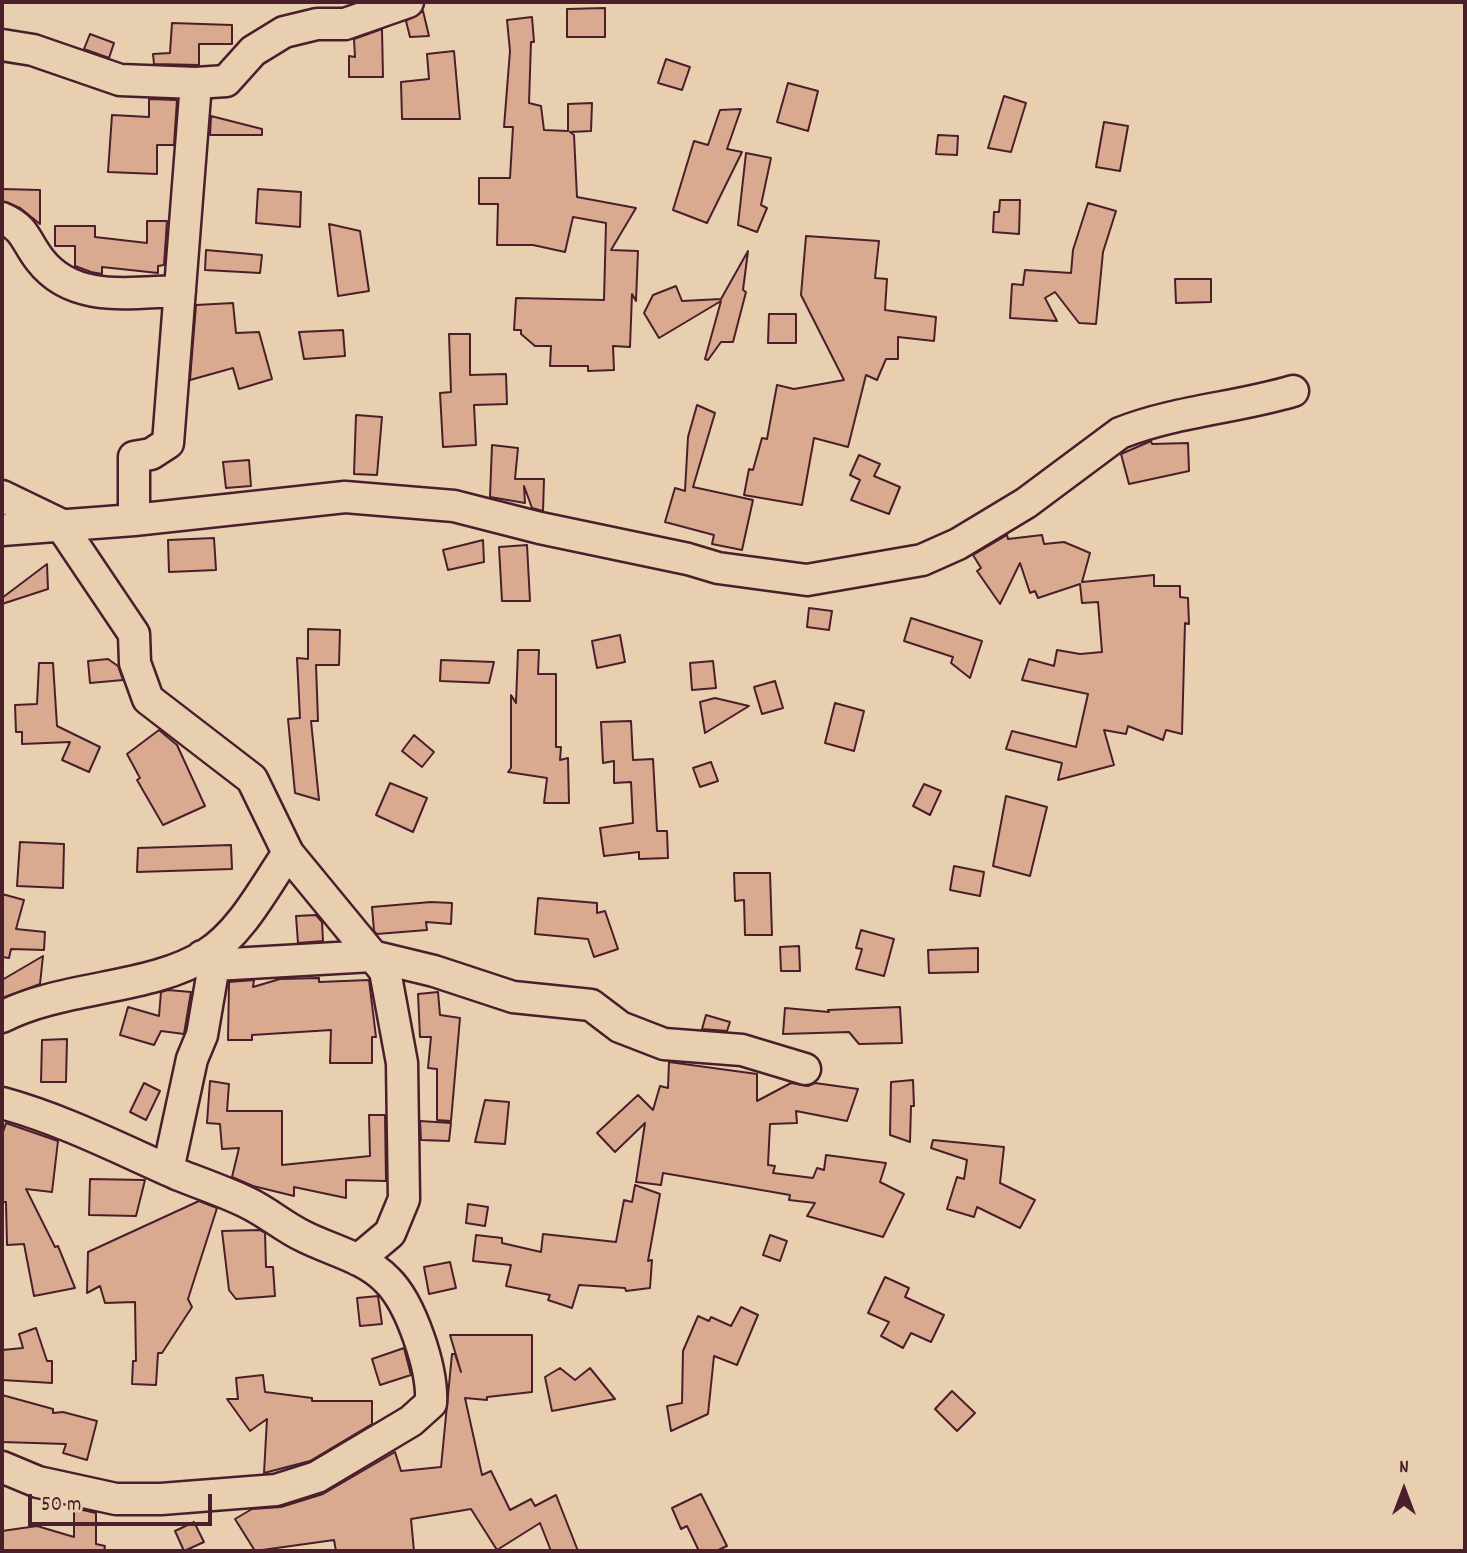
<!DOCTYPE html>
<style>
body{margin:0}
#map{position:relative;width:1467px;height:1553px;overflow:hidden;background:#e8cfb0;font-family:Dekko,sans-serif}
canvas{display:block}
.frame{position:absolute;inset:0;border:4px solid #4a1f2b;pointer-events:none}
.north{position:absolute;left:1369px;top:1455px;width:70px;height:70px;-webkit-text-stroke:5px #e8cfb0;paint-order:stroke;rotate:0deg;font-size:19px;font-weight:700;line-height:28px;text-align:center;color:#4a1f2b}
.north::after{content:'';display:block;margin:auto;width:24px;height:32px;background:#4a1f2b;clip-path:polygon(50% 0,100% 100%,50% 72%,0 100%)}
.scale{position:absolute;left:28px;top:1494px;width:184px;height:32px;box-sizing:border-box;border:4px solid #4a1f2b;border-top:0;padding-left:9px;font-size:21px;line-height:24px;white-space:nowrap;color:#4a1f2b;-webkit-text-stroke:5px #e8cfb0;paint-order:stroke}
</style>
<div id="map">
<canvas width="1467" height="1553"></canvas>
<div class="frame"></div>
<div class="north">N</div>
<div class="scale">50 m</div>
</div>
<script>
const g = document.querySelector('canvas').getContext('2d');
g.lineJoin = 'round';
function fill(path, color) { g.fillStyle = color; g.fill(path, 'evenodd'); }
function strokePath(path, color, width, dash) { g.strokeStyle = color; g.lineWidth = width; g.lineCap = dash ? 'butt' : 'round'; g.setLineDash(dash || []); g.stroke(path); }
const building = new Path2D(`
 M605 8V37H567V9Z
 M423 11 429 36 410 37 406 21Z
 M532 17 534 42H531L529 103 541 106 544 130 568 131V104L592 103 591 131 570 132 574 135 577 197 636 208 611 250 638 251 636 301 632 294 630 347 613 346 614 370 588 371V366H550L551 346H535L521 334V330H514L516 298 604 300 606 223 573 217 565 252 533 245H497L498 204H479V178H510L513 127H504L510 51 507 20Z
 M172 23 232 25V44H199V65L154 64 153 54 170 53Z
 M382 29 383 77H349V56L355 57 354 39Z
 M90 34 114 43 109 58 84 49Z
 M454 51 460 119H402L401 82 429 79 427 54Z
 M666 59 690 67 682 90 658 83Z
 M788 83 818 91 808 131 777 122Z
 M1004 96 1026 103 1011 152 988 148Z
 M149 99 177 100 174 145H157V174L108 172 112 115 149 117Z
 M741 109 727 149 742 152 707 223 673 210 694 141 708 145 720 110Z
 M211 116 262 129V135H210Z
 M1104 122 1128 126 1120 171 1096 167Z
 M938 135 958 136 957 155 936 154Z
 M746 153 771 158 761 205 767 208 757 232 738 225Z
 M2 189 40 190V224L20 208 2 201Z
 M258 189 301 192 300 227 256 223Z
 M1000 200H1020L1019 234 993 232 994 212H999Z
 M1088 203 1116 211 1103 252 1096 324 1079 323 1055 292 1045 298 1057 321 1010 318 1012 284 1023 285 1025 270 1071 273 1073 250Z
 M147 221H167L164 265 158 266V273L102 267V274L91 272 75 266V246H55V226H95V237L147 243Z
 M329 224 360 231 369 291 338 296Z
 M806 236 879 241 875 278 887 279 885 310 936 317 934 341 898 337V359H886L877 380 866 375 848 447 814 438 802 505 744 495 749 469 753 470 762 438 767 439 777 385 794 389 844 380 801 295Z
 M206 250 262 255 260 273 205 270Z
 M748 251 743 290 746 292 733 342H721L708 360 705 359 721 301 659 338 644 313 653 295 676 286 682 301 721 299Z
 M1175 279H1211V302L1176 303Z
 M233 303 236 333 259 332 272 379 239 389 233 368 190 380 196 305Z
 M769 314H796V343H768Z
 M343 330 345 356 304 359 299 332Z
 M449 334H470V375L506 374 507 404 474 405 476 445 443 447 440 393 451 392Z
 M697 405 715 413 693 487 753 500 742 550 712 544 714 535 665 522 675 488 685 491 688 437Z
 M356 415 382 417 377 475 354 474Z
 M1151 441 1152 444 1188 443 1189 471 1129 484 1121 454Z
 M492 445 518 448 515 479H544L543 511 532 508 524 486 525 503 490 497Z
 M859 455 880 464 874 476 900 487 889 514 851 500 860 480 850 475Z
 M249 460 251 486 226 488 223 462Z
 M1007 535 1008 539 1042 535 1044 544 1064 542 1090 553 1082 582 1154 575V586H1180V597L1188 598 1189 624 1185 623 1182 734 1166 730 1163 740 1128 726 1126 734 1104 730 1114 765 1058 780 1062 763 1006 749 1012 731 1076 747 1088 694 1022 680 1029 659 1054 666 1057 650 1080 654 1102 652 1098 602 1082 603 1080 584 1038 598 1035 591 1030 593 1020 563 1000 604 977 571 981 568 973 555Z
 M214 538 216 570 169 572 168 540Z
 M483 540 484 562 448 570 443 550Z
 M527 545 530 601H502L499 547Z
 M47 564 48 589 2 604V598Z
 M809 608 832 611 829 630 807 627Z
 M911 618 982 641 970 678 951 663 953 657 904 641Z
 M308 629 340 630 339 665H316L318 721H311L319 800 295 793 288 719 300 718 297 658 308 659Z
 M620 635 625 662 597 668 592 641Z
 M518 650H539L538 674H556V747H561L560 760 568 758 569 803H544L547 778 508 772 511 768V695L516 703Z
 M108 659 118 666 123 680 90 683 88 661Z
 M441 660 494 662 489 683 440 681Z
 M713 661 716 688 692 690 690 663Z
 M39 663H53L57 726 100 747 89 772 62 760 70 742 22 744V732H16L15 705 37 704Z
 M775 681 783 708 762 714 754 687Z
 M715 698 749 706 705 733 700 702Z
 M835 703 864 711 854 751 825 743Z
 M631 721 633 760 653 759 657 831H667L668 858 639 859V852L604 856 600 828 633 823 631 782 614 783V761L603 763 601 722Z
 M159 730 177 745 205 806 163 825 137 780 140 778 127 754Z
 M414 735 434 752 422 767 402 751Z
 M711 762 718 781 700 787 693 768Z
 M390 783 427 798 413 832 376 815Z
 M924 784 941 791 930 815 913 806Z
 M1006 796 1047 807 1030 876 993 866Z
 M20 842 64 844 63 888 17 886Z
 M231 845 232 869 137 872 138 848Z
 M954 866 984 872 980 896 950 890Z
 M734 873H770L772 935H745L744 900 735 901Z
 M2 894 24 900 16 929 45 932 44 950 11 949 9 958 2 957Z
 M538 898 597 903V913L605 911 618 949 594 957 588 939 535 934Z
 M431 902 452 903 451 924 426 922 427 930 377 934 374 931 372 907Z
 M316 915 322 922 323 941 298 943 296 916Z
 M861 930 894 939 884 976 856 969 862 949 856 948Z
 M799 946 800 971H781L780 947Z
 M978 948V972L929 973 928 950Z
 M43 956 40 984 2 998V980Z
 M319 978V982L369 980 376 1037H372V1063H330L331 1030 252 1035V1040H228L229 982 254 980 253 987 280 979Z
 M168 990 191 992 184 1034 161 1031 154 1045 120 1035 128 1007 159 1016 161 992Z
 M438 992 440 1015 460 1018 451 1121 437 1120V1069L428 1068 431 1037H420L418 994Z
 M900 1007 902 1043 859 1044 849 1032 783 1034 785 1008 829 1012 828 1010Z
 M706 1015 730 1022 727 1031 702 1029Z
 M67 1039 66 1082H41L42 1040Z
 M669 1062 757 1074V1101L791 1083 808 1086 815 1083 858 1089 847 1121 796 1111 797 1123 770 1124 768 1165 775 1166 773 1173 813 1178 817 1168 824 1170 826 1155 886 1163 880 1182 904 1194 883 1237 807 1216 815 1203 789 1200 790 1195 663 1173 661 1185 636 1182 645 1123 615 1152 597 1133 638 1095 653 1110 660 1086 668 1088Z
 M913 1080 914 1106H911L910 1142 890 1135 891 1082Z
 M210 1081 229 1084 227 1111H282V1165L370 1156 369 1115H385L386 1181 346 1180V1198L294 1187V1196L253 1186 232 1177 239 1148 222 1149 220 1124 207 1123Z
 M144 1083 160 1091 146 1120 130 1112Z
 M485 1100 509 1102 505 1144 475 1142Z
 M420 1121 451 1123 449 1141 421 1140Z
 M6 1123 58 1141 52 1192 26 1189 55 1247 58 1246 75 1288 34 1296 24 1244 7 1245 6 1202H2V1135Z
 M933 1140 1004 1147 1000 1183 1035 1200 1020 1228 977 1207 974 1217 947 1209 957 1177 964 1179 967 1160 931 1148Z
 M90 1179 145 1180 136 1216 89 1215Z
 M635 1185 660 1194 648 1261 652 1260 650 1288 626 1291 625 1288 579 1285 572 1308 548 1300 550 1295 506 1286 511 1265 473 1261 476 1235 502 1238V1243L541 1252 543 1234 616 1242 624 1200 632 1202Z
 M199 1201 217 1208 188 1299 192 1307 162 1353H158L156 1385 132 1384 133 1361H136L135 1302 105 1303 100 1286 87 1293 88 1252Z
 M468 1204 488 1207 485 1226 466 1223Z
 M260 1230 265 1233 266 1267H273L275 1296 236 1299 229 1290 222 1231Z
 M770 1235 787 1241 780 1261 763 1255Z
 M450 1262 456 1288 429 1294 424 1267Z
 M885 1277 909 1288 905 1297 944 1315 931 1342 911 1333 903 1348 881 1336 889 1322 868 1313Z
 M378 1296 382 1324 360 1326 357 1298Z
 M741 1307 758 1315 737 1365 714 1356 708 1414 671 1431 667 1406 682 1403 683 1351 698 1316 709 1321 711 1317 731 1326Z
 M36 1328 47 1361H52V1383L2 1380V1350L23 1348 19 1334Z
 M450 1335H532V1392L487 1397V1400L465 1398 482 1475 491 1471 510 1510 531 1499 535 1506 556 1495 578 1551H551L540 1523 497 1550 471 1509 411 1519 414 1551H336L334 1540 255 1551 235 1519 252 1509 281 1507 323 1494 395 1452 401 1471 441 1467 452 1354H455L461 1372Z
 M404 1348 411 1375 380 1385 372 1359Z
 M560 1368 575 1380 590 1368 615 1399 552 1411 545 1377Z
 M263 1375 265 1392 312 1398V1401H372V1424L310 1461 264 1473 267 1419 250 1431 227 1399H238L236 1378Z
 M952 1391 975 1413 957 1431 935 1409Z
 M2 1395 53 1409V1413L63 1412 97 1421 87 1460 63 1453 66 1444 2 1442Z
 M701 1494 727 1546 716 1551H699L687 1526 681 1529 672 1508Z
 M74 1508 96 1513V1544L105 1546 104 1551H2V1531L37 1526 74 1537Z
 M194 1522 204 1542 184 1551 175 1531Z`);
fill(building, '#daaa90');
strokePath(building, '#4a1f2b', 2);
const minor = new Path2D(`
 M408 2 345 24H317L284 32 253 51 226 81 196 83 168 443 151 454 134 457V520L345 497 454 506 540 528 688 559 718 568 807 580 922 560 958 544 1026 503 1120 433C1176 411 1236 408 1293 391
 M2 45 33 50 120 80 196 83
 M2 218C26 228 25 241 40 260 74 304 132 292 180 291
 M2 496 60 524 134 634 135 663 148 699 252 779 288 853C265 886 242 932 207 954 152 990 64 985 2 1017
 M2 530 134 520
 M288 853 385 971 402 1063 404 1199 390 1233 358 1260
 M214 965 372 956 434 971 513 997 591 1005 620 1027 664 1044 742 1050 805 1069
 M2 1103C64 1120 120 1149 179 1175 202 1184 226 1192 248 1203 267 1212 284 1227 303 1236 330 1250 365 1257 387 1280 411 1303 433 1369 431 1403L411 1421 317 1477 276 1490 161 1499H116L38 1482 2 1467
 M168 1170 192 1059 202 1035 214 965 202 956`);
strokePath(minor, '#4a1f2b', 35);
strokePath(minor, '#e8cfb0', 30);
</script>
